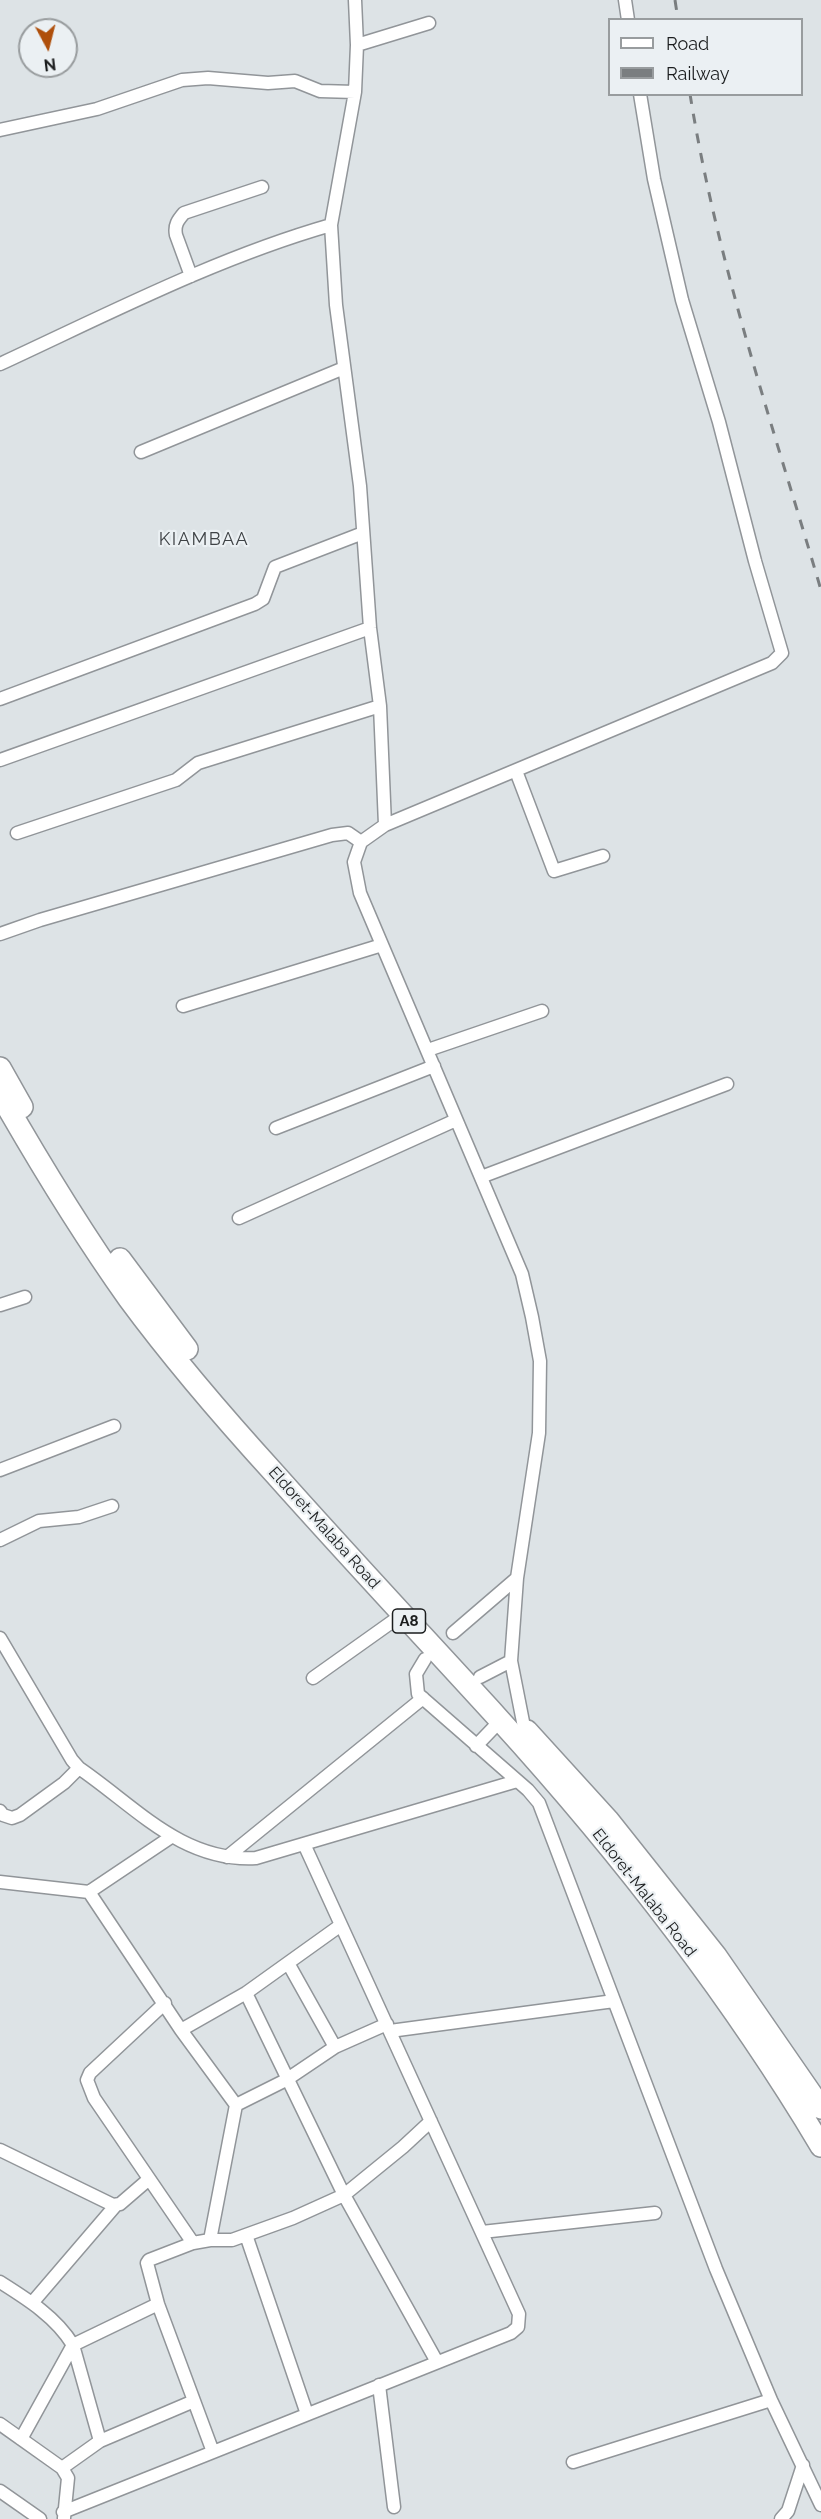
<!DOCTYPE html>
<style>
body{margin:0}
#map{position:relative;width:821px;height:2519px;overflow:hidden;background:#dde3e6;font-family:Raleway,sans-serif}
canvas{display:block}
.legend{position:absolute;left:608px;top:18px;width:195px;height:78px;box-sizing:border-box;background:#ebf0f3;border:2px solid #989c9e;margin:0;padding:8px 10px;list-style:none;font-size:18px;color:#1b1d1e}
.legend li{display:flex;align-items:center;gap:12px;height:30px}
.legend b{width:30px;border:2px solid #989c9e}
.north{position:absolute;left:18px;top:18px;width:60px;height:60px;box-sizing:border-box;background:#ebf0f3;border:2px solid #989c9e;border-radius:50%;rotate:173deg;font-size:16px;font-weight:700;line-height:24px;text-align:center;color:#1b1d1e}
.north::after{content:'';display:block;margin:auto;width:21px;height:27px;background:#af4f0b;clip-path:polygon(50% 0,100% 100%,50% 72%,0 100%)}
</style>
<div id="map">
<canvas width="821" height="2519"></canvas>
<ul class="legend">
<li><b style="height:8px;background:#fff"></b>Road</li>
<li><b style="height:8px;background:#7a7e80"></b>Railway</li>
</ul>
<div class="north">N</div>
</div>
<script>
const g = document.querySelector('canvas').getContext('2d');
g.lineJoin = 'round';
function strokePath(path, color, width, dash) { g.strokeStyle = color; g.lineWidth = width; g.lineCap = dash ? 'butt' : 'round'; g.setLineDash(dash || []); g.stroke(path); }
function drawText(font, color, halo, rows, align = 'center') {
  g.font = font + ' Raleway,sans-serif'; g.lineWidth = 4.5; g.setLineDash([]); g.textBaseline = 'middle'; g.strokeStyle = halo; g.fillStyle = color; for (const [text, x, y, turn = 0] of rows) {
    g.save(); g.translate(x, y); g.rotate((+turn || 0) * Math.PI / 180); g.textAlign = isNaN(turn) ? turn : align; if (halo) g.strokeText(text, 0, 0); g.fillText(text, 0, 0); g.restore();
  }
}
const street = new Path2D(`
 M355 0 357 45 355 92 331 225 336 305 360 486 370 628 380 706 385 825
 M625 0 628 20
 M357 45 429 23
 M0 130 97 109 182 80 208 78 268 83 295 81 320 91 355 92
 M191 276 176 235C174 225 178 220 184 213L262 187
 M0 364C108 314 216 258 331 225
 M141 452 344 368
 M0 699 255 604 263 599 275 567 363 533
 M0 760 370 628
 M516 771 554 871 603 856
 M17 833 176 780 198 763 380 706
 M0 934 40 920 332 835 348 833 361 842
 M183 1006 382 945
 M428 1050 542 1011
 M276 1128 434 1066
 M481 1177 727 1084
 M239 1218 456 1120
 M0 1305 25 1297
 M0 1470 114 1426
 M0 1540 39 1521 79 1517 112 1506
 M517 1578 511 1661 524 1727
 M453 1633 517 1578 539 1433 540 1361 532 1317 522 1274 360 893 354 862 361 842 385 825 772 663 782 653 755 561 719 422 682 300 654 179 640 94
 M0 1638 72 1760 79 1768C136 1807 182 1862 256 1858L517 1781
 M425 1659 416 1674 418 1694 528 1790 539 1803 716 2269 771 2400 821 2505
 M480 1677 511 1661
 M313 1678 403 1614
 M476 1746 500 1721
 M0 1811 3 1815 12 1818 20 1815 64 1783 79 1768
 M227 1857 423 1698
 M0 1882 89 1892 171 1837
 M89 1892 181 2030 236 2105 210 2240
 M288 1963 335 2047
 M246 1993 344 2195 437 2362
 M165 2003 90 2073 87 2080 94 2098 193 2243
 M181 2030 246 1993 341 1925
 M390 2031 614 2001
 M236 2105 286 2080 335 2047 387 2024
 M0 2150 113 2205 120 2204 149 2179
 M482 2232 655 2213
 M246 2235 307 2414
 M0 2282C27 2299 56 2317 73 2345L100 2441
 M32 2303 116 2205
 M379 2385 394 2507
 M0 2424 62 2468 68 2478 64 2518
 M21 2439 73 2345 158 2304
 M213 2452 158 2304 147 2263 149 2260 193 2243 210 2240H232L293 2218 344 2195 403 2147 431 2121
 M573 2462 771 2400
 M62 2468 100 2441 194 2401
 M0 2491 40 2519
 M63 2512 511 2333 518 2327 519 2314 304 1844
 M781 2519 788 2511 803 2465`);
const highway = new Path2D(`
 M0 1068 22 1107
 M0 1094C40 1164 82 1233 129 1299 174 1360 224 1418 275 1474 348 1556 423 1636 497 1717 618 1850 729 1992 821 2146
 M120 1259 187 1349
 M527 1731 608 1820 716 1956 821 2108`);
strokePath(street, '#919599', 15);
strokePath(highway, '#919599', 24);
strokePath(street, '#fff', 12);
strokePath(highway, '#fff', 21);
strokePath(new Path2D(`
 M675 0 678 20
 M690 94C717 263 773 426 821 590`), '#7a7e80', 3, [10, 10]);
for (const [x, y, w] of [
 [409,1621,33]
]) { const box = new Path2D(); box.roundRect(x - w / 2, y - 12, w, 24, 4.5); g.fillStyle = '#ebf0f3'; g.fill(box); strokePath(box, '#1b1d1e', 1.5); }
drawText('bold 15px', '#1b1d1e', null, [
 ["A8",409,1621]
]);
drawText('16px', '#1b1d1e', '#ebf0f3', [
 ["Eldoret-Malaba Road",324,1528,48],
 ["Eldoret-Malaba Road",644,1893,52]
]);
g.letterSpacing = '1.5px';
drawText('18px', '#3f4346', '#ebf0f3', [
 ["KIAMBAA",204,540]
]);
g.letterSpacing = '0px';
</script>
